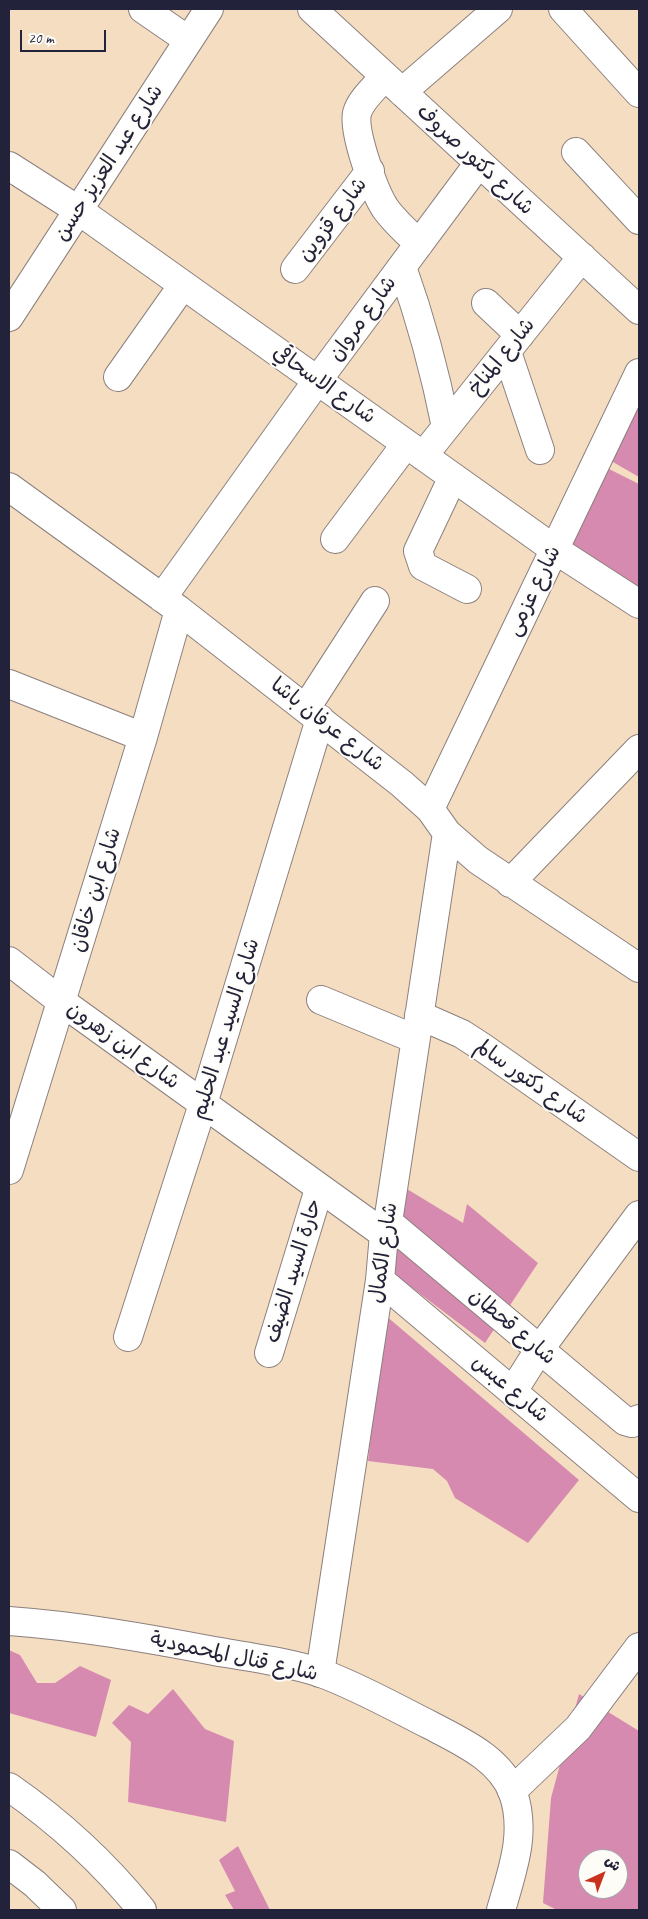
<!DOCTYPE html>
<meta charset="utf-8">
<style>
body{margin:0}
#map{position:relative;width:648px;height:1919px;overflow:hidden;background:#f5ddc2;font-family:Caveat,"Playpen Sans Arabic",sans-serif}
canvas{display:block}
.frame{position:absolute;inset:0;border:10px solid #22223b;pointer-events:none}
.north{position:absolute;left:578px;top:1849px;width:50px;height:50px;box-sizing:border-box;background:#fdfcf7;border:1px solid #a5a5ac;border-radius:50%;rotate:43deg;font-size:14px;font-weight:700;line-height:20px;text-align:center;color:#22223b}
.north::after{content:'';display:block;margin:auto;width:18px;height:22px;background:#c8321e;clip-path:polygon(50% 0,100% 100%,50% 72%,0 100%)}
.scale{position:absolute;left:20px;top:30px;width:86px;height:22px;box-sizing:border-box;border:2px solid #22223b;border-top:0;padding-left:6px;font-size:15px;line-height:18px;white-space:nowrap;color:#22223b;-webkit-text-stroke:4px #fdfcf7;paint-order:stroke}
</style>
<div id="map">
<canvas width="648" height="1919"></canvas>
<div class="frame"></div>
<div class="north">ش</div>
<div class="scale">20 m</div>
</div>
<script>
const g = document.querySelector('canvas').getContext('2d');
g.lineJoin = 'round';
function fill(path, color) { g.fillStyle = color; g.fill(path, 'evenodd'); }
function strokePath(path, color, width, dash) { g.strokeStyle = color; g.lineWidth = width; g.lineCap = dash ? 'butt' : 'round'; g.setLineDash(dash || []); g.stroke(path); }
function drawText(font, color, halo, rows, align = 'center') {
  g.font = font + ' Caveat,"Playpen Sans Arabic",sans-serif'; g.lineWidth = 4; g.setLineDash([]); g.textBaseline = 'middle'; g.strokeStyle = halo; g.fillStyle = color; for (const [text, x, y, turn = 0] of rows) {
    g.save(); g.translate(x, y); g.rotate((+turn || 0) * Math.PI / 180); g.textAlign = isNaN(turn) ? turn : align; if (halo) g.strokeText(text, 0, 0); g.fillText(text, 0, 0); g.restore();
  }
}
fill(new Path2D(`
 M639 400V477L606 458Z
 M605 467 639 484V588L567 545Z
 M402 1186 463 1223 467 1204 538 1263 485 1343 390 1271Z
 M385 1315 579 1480 528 1543 455 1498 447 1481 433 1469 368 1461Z
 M9 1650 20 1655 37 1683H55L80 1666 111 1680 96 1737 9 1713Z
 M173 1689 205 1729 234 1741 226 1822 128 1802 131 1742 112 1723 129 1705 148 1714Z
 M579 1694 639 1731V1910H557L543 1903 551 1798ZM588 1859H618V1889H588Z
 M238 1846 270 1910H234L225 1895 235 1891 219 1860Z`), '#d78aaf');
const minor = new Path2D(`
 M143 9 188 40
 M312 9 639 310
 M563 9 639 93
 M385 76C376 87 361 99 357 113 353 132 374 191 385 208 394 221 408 233 419 244
 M402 92 498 9
 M576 152 639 220
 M9 166 78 210 554 549 639 604
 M402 267C421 320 435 372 446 427
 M295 269 370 171
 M486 303 520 335
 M9 317 209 9
 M507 352 540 450
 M118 377 183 285
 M423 456 582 257
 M453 477 418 551 423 566 467 589
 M9 487 179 610 402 784 430 809 447 833 478 860 639 968
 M335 539 406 444
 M162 598 317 381 479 163
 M9 684 143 737
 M306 708 375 601
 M430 809 639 373
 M510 883 639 749
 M9 961 62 1002 384 1234
 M321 1000 415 1039
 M419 1015 462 1034 482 1047 639 1157
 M9 1170 143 737 179 610
 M388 1222 625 1421 632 1423 639 1419
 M380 1280 639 1498
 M128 1337 203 1104 320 719
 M269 1353 319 1189
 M513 1391 539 1350 639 1215
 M320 1673 380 1280 384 1234 388 1222 447 833
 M512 1791 578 1728 639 1647`);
const tertiary = new Path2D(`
 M9 1621C78 1626 146 1638 214 1651 249 1657 287 1662 321 1673 359 1687 394 1707 430 1725 460 1741 500 1758 513 1793 527 1833 512 1871 501 1910`);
const secondary = new Path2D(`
 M9 1787C58 1821 104 1863 142 1910
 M9 1864 35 1884 62 1910`);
strokePath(minor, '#8c807e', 30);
strokePath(tertiary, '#8c807e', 30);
strokePath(secondary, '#8c807e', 30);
strokePath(minor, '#fff', 28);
strokePath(tertiary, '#fff', 28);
strokePath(secondary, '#fff', 28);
drawText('21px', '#22223b', '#fdfcf7', [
 ["شارع دكتور صروف",475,160,43],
 ["شارع عبد العزيز حسن",109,163,-57],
 ["شارع قزوين",333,220,-53],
 ["شارع مروان",363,319,-54],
 ["شارع المناخ",502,357,-51],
 ["شارع الاسحاقي",324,385,35],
 ["شارع عزمى",534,591,-64],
 ["شارع عرفان باشا",327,725,38],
 ["شارع ابن خاقان",96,890,-73],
 ["شارع السيد عبد الحليم",226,1029,-73],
 ["شارع ابن زهرون",123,1046,36],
 ["شارع دكتور سالم",531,1082,35],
 ["شارع الكمال",384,1253,-82],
 ["حارة السيد الضيف",294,1271,-73],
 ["شارع قحطان",512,1327,40],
 ["شارع عبس",510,1389,40],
 ["شارع قنال المحمودية",234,1657,12]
]);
</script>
